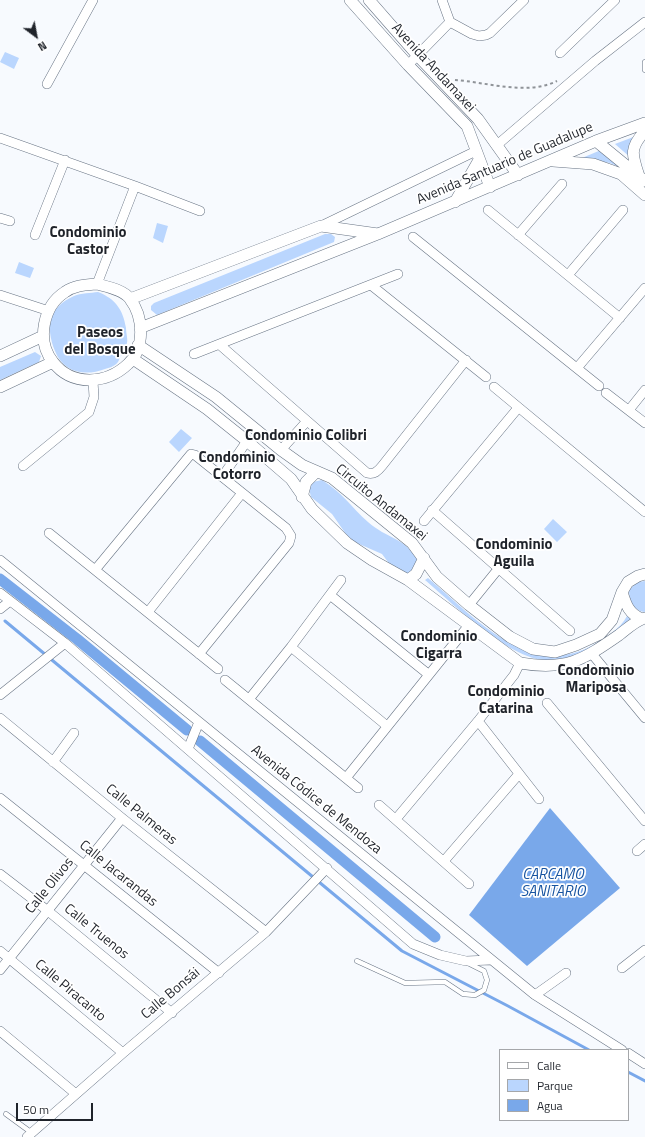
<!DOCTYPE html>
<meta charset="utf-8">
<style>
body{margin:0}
#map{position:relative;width:645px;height:1137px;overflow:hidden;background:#f7fafe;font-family:"Titillium Web",sans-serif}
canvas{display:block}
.legend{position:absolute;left:499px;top:1049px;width:130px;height:72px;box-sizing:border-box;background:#fff;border:1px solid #a5a7aa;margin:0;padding:5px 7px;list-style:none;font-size:12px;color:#1f232a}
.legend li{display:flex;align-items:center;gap:8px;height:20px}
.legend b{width:20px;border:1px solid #a5a7aa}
.north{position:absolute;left:16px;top:16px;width:40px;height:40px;-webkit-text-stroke:3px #fff;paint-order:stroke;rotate:148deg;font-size:11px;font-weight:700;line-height:16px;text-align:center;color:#1f232a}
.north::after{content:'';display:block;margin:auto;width:14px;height:18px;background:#1f232a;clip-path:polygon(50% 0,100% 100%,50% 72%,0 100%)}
.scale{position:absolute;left:16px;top:1103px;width:77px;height:18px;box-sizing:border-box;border:2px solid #1f232a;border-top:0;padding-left:5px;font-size:12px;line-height:14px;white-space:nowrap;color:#1f232a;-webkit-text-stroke:3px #fff;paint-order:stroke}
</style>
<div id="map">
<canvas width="645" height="1137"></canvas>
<ul class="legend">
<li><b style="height:5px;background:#fff"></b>Calle</li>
<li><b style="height:11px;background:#bad6fe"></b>Parque</li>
<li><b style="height:11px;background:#79a8ea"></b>Agua</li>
</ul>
<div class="north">N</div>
<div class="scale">50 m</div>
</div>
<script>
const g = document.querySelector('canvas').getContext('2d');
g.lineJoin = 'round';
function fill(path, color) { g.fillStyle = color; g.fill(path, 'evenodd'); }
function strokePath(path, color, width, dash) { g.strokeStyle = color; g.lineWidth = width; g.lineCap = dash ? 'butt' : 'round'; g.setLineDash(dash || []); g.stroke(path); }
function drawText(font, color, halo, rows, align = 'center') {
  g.font = font + ' "Titillium Web",sans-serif'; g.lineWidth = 3.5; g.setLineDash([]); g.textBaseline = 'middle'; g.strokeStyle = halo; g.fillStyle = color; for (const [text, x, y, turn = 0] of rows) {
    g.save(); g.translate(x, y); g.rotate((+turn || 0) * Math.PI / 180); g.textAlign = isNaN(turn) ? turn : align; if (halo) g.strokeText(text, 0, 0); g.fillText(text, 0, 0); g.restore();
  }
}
fill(new Path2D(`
 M5 52 19 58 14 69 0 62Z
 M636 136 631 158 615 144Z
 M601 150 626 170 610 163 582 158Z
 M157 223 168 226 163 243 153 238Z
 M325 234H331L335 237 334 242 157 315 151 310V306L154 303Z
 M19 262 34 268 30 278 15 273Z
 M98 292C116 299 123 310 126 328 126 333 128 339 127 343 126 348 120 358 118 362 115 366 109 368 105 369 84 377 63 372 55 351 45 326 49 307 74 296 81 293 91 293 98 292Z
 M35 352 41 356 39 362 0 380V367Z
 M181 429 192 438 179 452 169 442Z
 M322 480C343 493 351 507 368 522 387 539 405 537 419 562L409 574 391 566 382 554 350 540 332 514 311 497 309 489 313 482Z
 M553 519 567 532 557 542 544 529Z
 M428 578C472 615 529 681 593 645 606 637 620 629 627 616L631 619C619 628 597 649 584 654 577 657 566 660 558 661 514 666 457 607 425 580Z
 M645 581V612C633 611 629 600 629 590L637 582Z`), '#bad6fe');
fill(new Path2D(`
 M550 808 620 888 527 966 469 915Z`), '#79a8ea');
strokePath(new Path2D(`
 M5 621 402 951 508 1006 589 1050
 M628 1072 645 1081`), '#79a8ea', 3);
strokePath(new Path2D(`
 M0 579 77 639 187 730
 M200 741 435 937`), '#79a8ea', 11);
const service = new Path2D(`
 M645 62V70
 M357 961 405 983 445 982 463 994 475 995 484 990 487 980 484 971 468 963
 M6 1114 32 1133`);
const minor = new Path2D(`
 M442 0 450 22 472 34 479 36 486 35 490 33 524 0
 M560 53 615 0
 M408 65 450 22
 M47 84 93 0
 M0 138 135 186 200 211
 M497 145 595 61 645 22
 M488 210 620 318
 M0 218 10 221
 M321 226 476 151
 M35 235 65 160
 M518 235 562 184
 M413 237 599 386
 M568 275 623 210
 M97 284 135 186
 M371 285 486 377
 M0 295 49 311
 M220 345 367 473C374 475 378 471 382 466L466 360
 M194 354 398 274
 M577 368 645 288
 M494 387 645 512
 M606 393 645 423
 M629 410 645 390
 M281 450 307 421
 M23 466 89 412 94 397 93 381
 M222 477 247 441
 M432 510 570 631
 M424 521 518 408
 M49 533 218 669
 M0 560 535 995 622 1050
 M95 570 191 454 195 455 286 528 291 536 289 543 199 654
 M0 593 65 643 413 944 440 955 466 961 490 960
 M330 595 428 674
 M469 605 499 568
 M0 609 10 601
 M148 612 242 493
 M291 647 387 726
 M592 654 645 718
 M225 680 358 788
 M0 695 65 643
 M250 698 291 647 341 580
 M547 703 645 821
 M0 718 122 818 266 932
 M478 721 539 799
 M188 749 199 722
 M53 762 74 733
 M346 778 469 625
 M0 798 219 973
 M379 805 469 884
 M396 819 478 721 514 675 520 663
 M637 851 645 844
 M444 861 519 774
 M0 874 48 911 172 1013
 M0 951 123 1053
 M622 968 645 950
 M0 970 122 818
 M535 995 566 973
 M0 1031 76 1094
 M628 1053 645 1064
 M27 1137 123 1053 266 932 327 868`);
const tertiary = new Path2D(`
 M350 0 408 65 467 126 490 187
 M369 0 418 56 478 119 518 175
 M596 141 645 181
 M553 161 593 164 621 174 645 195
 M639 176C632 155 629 148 645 131
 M455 202 479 160
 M97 284C108 287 124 290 130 299 144 317 145 349 128 364 107 384 72 387 53 362 36 341 43 306 65 292 75 285 86 285 97 284Z
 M130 299 321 226 378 234
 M140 328 378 234 596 141 645 123
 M138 345 216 397 281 450 302 465 332 478 412 543 437 577 469 605 510 637 533 649 555 652 576 645 600 634 612 620 622 592 628 582 638 576 645 574
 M0 356 43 336
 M133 359 207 409 247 441 291 479 312 509 347 543 372 560 408 580 520 663C566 671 583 660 619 635 627 629 636 620 645 618
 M0 387 53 362
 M302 497 306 482 316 472
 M408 580 416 574 424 558
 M622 592C626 605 629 614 642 619`);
strokePath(service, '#687484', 5.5);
strokePath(minor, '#687484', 10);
strokePath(tertiary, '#687484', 12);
strokePath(new Path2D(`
 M455 80C486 82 527 96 557 81`), '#8f9398', 2, [3, 3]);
strokePath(service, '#fff', 4.5);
strokePath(minor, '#fff', 9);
strokePath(tertiary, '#fff', 11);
drawText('14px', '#1f232a', '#fff', [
 ["Avenida Andamaxei",433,68,47],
 ["Avenida Santuario de Guadalupe",505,164,-23],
 ["Circuito Andamaxei",381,503,39],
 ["Avenida Códice de Mendoza",316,800,39],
 ["Calle Palmeras",141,815,39],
 ["Calle Jacarandas",118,874,39],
 ["Calle Olivos",50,886,-51],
 ["Calle Truenos",96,932,39],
 ["Calle Piracanto",70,991,40],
 ["Calle Bonsái",171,994,-40]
]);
drawText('bold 15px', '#1f232a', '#fff', [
 ["Condominio",88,233],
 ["Castor",88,250],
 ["Paseos",100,333],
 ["del Bosque",100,350],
 ["Condominio Colibri",306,436],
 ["Condominio",237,458],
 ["Cotorro",237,475],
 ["Condominio",514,545],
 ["Aguila",514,562],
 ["Condominio",439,637],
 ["Cigarra",439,654],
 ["Condominio",596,671],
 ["Mariposa",596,688],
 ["Condominio",506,692],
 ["Catarina",506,709]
]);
drawText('italic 15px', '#1653a0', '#fff', [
 ["CARCAMO",553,875],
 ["SANITARIO",553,892]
]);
</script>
